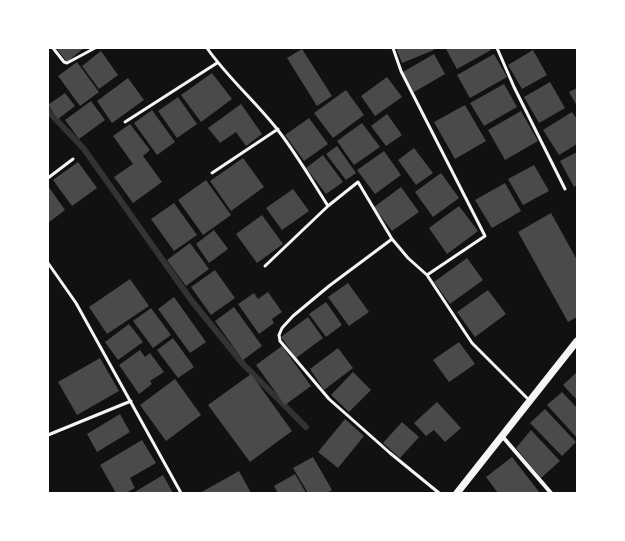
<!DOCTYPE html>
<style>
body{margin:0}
#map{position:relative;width:625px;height:541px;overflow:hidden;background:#111;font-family:Cabin,sans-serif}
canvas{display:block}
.frame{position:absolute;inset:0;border:49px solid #fff;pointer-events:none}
</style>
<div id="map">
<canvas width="625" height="541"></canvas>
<div class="frame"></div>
</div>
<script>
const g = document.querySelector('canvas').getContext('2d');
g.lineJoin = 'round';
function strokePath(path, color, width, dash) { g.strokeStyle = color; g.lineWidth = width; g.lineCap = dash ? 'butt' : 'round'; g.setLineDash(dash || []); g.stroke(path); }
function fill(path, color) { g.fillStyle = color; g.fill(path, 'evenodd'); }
strokePath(new Path2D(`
 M48 111 84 149 191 300 243 364 306 427`), '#333', 6);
fill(new Path2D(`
 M56 48H84L67 62Z
 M396 48H434V50L402 63Z
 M448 48H489L491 50 457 69 446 49Z
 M302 49 332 96 317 106 287 58Z
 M533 50 547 75 522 89 508 65Z
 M101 51 118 75 99 89 82 66Z
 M434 54 445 74 414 92 403 72Z
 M494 54 507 77 470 98 457 75Z
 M77 62 99 92 80 106 58 76Z
 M212 73 232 99 201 122 181 95Z
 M387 77 402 97 375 116 361 96Z
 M128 78 144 100 112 123 97 101Z
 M550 82 565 108 539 123 524 97Z
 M504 84 517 107 484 126 470 103Z
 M577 88V106L569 92Z
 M346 90 364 115 333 138 314 113Z
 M65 93 75 106 58 119 48 105Z
 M178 97 197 124 177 138 158 111Z
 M91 101 105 120 79 139 65 120Z
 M241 104 262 134 246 146 236 132 220 143 208 128Z
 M465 105 486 141 455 159 434 122Z
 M152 110 175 142 157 155 134 123Z
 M521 111 538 141 505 160 488 130Z
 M572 112 577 119V144L559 155 543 130Z
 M387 114 402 135 386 146 371 126Z
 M309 118 328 144 304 161 285 135Z
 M362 123 380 147 354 165 337 141Z
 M130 124 150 150 143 156 162 182 133 203 114 177 133 164 113 136Z
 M337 146 356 173 346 180 326 154Z
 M414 148 433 173 416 185 398 160Z
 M384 151 401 175 375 194 357 170Z
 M577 152V185L574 187 560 161Z
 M323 155 343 182 326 194 306 168Z
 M243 158 264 187 231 211 210 181Z
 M78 162 97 188 72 206 53 180Z
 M534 165 549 191 523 205 508 179Z
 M441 173 459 198 433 217 415 192Z
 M206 180 231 215 203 235 178 200Z
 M505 183 521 211 492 228 475 200Z
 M48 186 65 210 48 223Z
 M401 187 419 212 392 231 374 207Z
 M293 189 309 211 282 230 266 208Z
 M174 203 197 235 174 251 151 219Z
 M459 206 478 231 447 254 429 228Z
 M551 213 577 260V317L568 322 518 232Z
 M262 215 283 244 257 263 236 234Z
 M214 230 228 249 209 263 196 244Z
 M190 243 209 269 186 286 167 260Z
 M467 258 483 280 450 304 434 282Z
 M215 270 235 298 211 315 191 287Z
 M130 279 149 306 107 334 89 307Z
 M348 283 369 312 349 326 328 297Z
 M488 290 506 314 475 337 457 312Z
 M268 292 282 312 272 319 274 323 259 334 238 304 254 293 258 299Z
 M174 297 206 342 190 353 158 309Z
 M326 302 342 325 326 337 309 314Z
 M234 307 262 346 243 360 215 321Z
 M151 308 171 335 153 348 133 321Z
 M308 317 323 338 296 358 281 337Z
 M129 324 143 342 118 360 105 342Z
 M173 338 194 367 178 378 157 350Z
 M459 342 475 364 449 382 433 360Z
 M282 346 311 386 285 405 256 365Z
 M338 348 353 368 324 390 310 369Z
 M140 350 145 357 150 353 164 372 150 381 152 384 139 394 119 365Z
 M100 358 119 391 77 415 58 382Z
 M353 372 371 390 349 412 331 395Z
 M577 372V400L563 385Z
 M251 374 292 431 250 462 208 405Z
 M175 379 201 415 166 441 140 405Z
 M562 392 577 408V438L547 405Z
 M437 402 461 428 445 442 434 430 426 436 414 423Z
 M545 409 576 442 562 456 530 423Z
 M120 414 130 432 97 452 87 434Z
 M345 419 364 436 338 468 318 452Z
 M402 422 419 437 400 458 383 443Z
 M531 430 560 461 541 478 516 448Z
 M142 440 156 463 130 478 135 488 126 493H116L100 465Z
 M313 457 332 490 327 493H308L293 468Z
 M512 457 540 493H498L486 477Z
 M239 471 251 493H200Z
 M295 474 306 493H278L274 486Z
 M163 475 173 493H133Z`), '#4a4a4a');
strokePath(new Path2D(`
 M53 48 64 62 67 63 95 48
 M207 48C227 77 255 101 277 129 296 153 312 181 328 206
 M393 48 401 71 485 236 427 275
 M497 48 514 87 565 189
 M125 122 217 63
 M212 173 278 129
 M48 178 73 159
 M392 239 329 286 293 316 282 328 279 335 280 341 329 399 390 453 439 493
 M48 263 76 303 181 493
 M265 266 328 206 358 182 392 239 408 258 427 275 472 343 530 401
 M48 435 131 401`), '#f5f5f5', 3);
strokePath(new Path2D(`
 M502 436 551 493`), '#f5f5f5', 4);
strokePath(new Path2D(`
 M457 493 577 341`), '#f5f5f5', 7);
</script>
